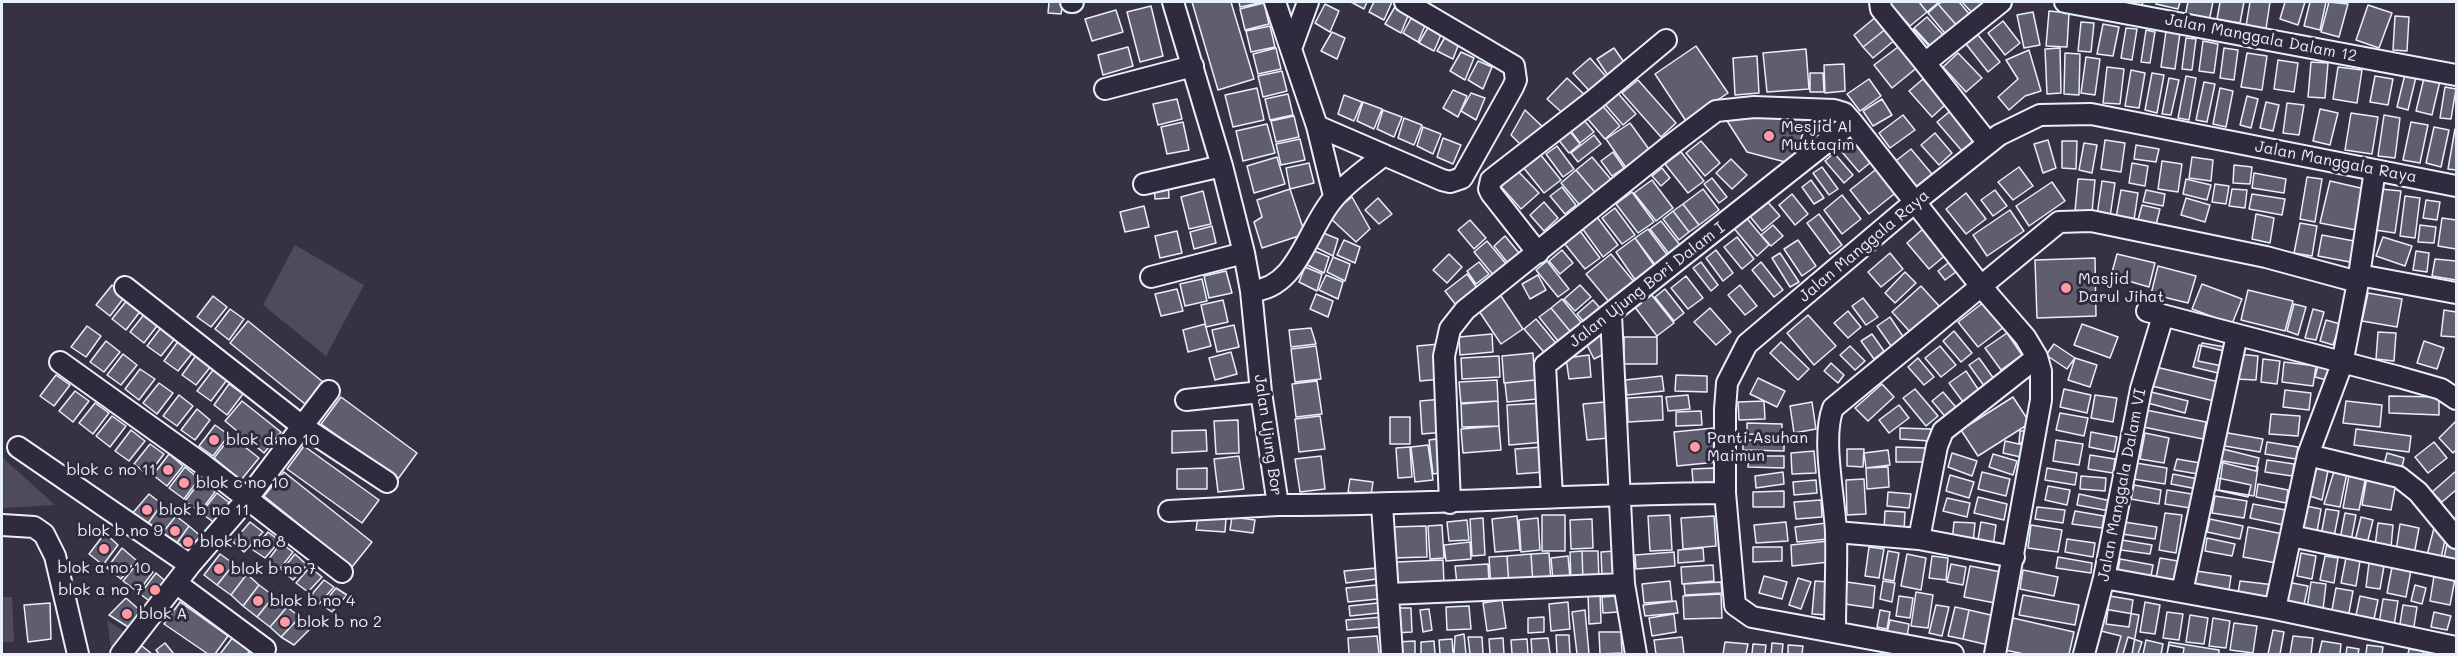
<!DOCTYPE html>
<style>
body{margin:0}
#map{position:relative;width:2458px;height:656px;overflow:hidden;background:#363244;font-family:Mali,sans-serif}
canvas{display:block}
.frame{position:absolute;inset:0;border:3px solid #e8f1f8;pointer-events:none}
</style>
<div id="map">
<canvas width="2458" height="656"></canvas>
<div class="frame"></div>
</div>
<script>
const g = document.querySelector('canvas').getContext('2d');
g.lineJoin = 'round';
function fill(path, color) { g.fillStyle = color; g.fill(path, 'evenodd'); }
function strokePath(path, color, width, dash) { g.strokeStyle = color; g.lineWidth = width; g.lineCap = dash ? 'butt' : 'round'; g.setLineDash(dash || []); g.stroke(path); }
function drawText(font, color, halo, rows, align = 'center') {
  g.font = font + ' Mali,sans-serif'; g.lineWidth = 6; g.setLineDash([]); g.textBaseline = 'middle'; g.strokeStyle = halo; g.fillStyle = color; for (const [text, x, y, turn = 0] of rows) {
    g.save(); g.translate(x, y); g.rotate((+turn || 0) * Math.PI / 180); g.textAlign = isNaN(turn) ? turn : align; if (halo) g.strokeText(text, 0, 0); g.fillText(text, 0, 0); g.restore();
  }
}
fill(new Path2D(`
 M295 245 364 285 326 356 263 305Z
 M2 457 55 505 2 508Z
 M2 597H12L14 642H2Z
 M107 620 128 634 112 654Z`), '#4d4b5c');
const building = new Path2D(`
 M1049 2H1063L1061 14 1048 13Z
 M1192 2H1231L1254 79 1218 90Z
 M1239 2H1264L1240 7Z
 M1351 2H1367L1364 9Z
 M1374 2H1392L1384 20 1369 12Z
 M1889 2H1919L1927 12 1910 26Z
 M1919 2H1939L1927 12Z
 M1942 2H1959L1972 17 1959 28 1938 4Z
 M1962 2H1990L1975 16Z
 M2110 2H2143L2141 8Z
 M2156 2H2180L2178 9 2156 4Z
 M2188 2H2213L2209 21 2185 16Z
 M2220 2H2244L2240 23 2217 19Z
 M2250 2H2270L2266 29 2246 26Z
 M2285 2H2305L2298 25 2280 19Z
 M2310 2H2326L2320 30 2304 26Z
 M2329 2 2348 4 2339 37 2321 32Z
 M1264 3 1269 24 1245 30 1240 9Z
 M1325 4 1339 11 1330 32 1315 23Z
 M1938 4 1959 28 1948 37 1928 13Z
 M1396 5 1410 11 1401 33 1385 24Z
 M2368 5 2392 13 2379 48 2356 40Z
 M1151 6 1163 56 1140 62 1127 12Z
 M1116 10 1123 32 1092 41 1085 19Z
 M2049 11 2069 13 2067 47 2046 46Z
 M2033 12 2040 45 2024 48 2017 15Z
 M1413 15 1427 21 1418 42 1403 33Z
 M1877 16 1887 28 1863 47 1854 35Z
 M2395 16 2409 17 2407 51 2393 50Z
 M1927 17 1946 38 1933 49 1914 28Z
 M2003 21 2020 43 2005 55 1988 33Z
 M2081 22 2094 23 2091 52 2078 51Z
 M1430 24 1443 30 1434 51 1419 43Z
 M2103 24 2119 27 2113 56 2097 54Z
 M1270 26 1275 47 1251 52 1246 31Z
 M1887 28 1896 39 1873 58 1863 47Z
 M2126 28 2137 29 2132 60 2121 58Z
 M1913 29 1932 49 1925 56 1906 34Z
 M2146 30 2155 32 2150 63 2141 62Z
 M2166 31 2180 33 2175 69 2161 67Z
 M1332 32 1345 38 1337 59 1321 51Z
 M1448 32 1461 38 1453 59 1437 51Z
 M1978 35 2000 62 1988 72 1966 44Z
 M2186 38 2196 39 2192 70 2182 69Z
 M2203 41 2218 44 2214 73 2199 71Z
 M1902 44 1919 66 1892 88 1874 65Z
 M1696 46 1728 93 1686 121 1655 74Z
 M1128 47 1133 66 1103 75 1098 55Z
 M1276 48 1281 69 1258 74 1253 54Z
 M1614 48 1628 68 1611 80 1597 59Z
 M2060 48 2061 93 2047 94 2045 49Z
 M2224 48 2238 50 2234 80 2220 78Z
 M1806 49 1809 89 1767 92 1763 53Z
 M2029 50 2041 91 2025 96 2009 110 1998 97 2018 79 2006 60Z
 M1461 52 1474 58 1465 80 1450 71Z
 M1958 53 1982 78 1966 92 1943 67Z
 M2065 53 2080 54 2079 95 2064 94Z
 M2247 53 2267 56 2262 90 2241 87Z
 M1757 56 1759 93 1735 95 1733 58Z
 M2086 57 2100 59 2095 95 2081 93Z
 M1590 58 1610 81 1594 96 1573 73Z
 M2278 60 2298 63 2294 92 2274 89Z
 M1478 61 1492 67 1483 89 1468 80Z
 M2311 62 2328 63 2325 98 2308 97Z
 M1844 64 1845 91 1825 93 1824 65Z
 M2107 67 2124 69 2120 104 2103 103Z
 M2338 67 2362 70 2357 103 2333 99Z
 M2131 70 2145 73 2139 108 2125 106Z
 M1282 71 1287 91 1263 97 1258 76Z
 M1810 73H1823L1824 92H1810Z
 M2152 73 2164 75 2157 113 2145 110Z
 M2405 74 2416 77 2408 110 2397 107Z
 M2186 76 2196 78 2189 120 2178 118Z
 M2375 76 2393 79 2388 105 2370 102Z
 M1567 78 1588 98 1568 118 1547 99Z
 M2169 78 2179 80 2171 115 2162 114Z
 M2424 78 2440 81 2432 115 2416 111Z
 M1869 79 1881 96 1860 111 1847 94Z
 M1923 79 1945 105 1932 117 1909 91Z
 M1638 80 1676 123 1661 137 1622 93Z
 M2204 82 2215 84 2207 122 2196 120Z
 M2445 87 2456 89 2451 119 2440 118Z
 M1257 88 1264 120 1233 127 1225 95Z
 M2220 88 2233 91 2226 127 2213 124Z
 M1453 90 1467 96 1458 117 1443 108Z
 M1616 91 1636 114 1623 125 1603 102Z
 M1471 93 1485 98 1476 120 1461 111Z
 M1288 94 1293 115 1270 120 1265 99Z
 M1344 95 1362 102 1354 121 1338 114Z
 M2247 96 2258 99 2251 128 2240 125Z
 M1177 99 1182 119 1158 125 1153 104Z
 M1882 99 1892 115 1873 126 1863 111Z
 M1363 102 1382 109 1374 129 1357 121Z
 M2266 102 2279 105 2273 131 2260 128Z
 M2287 103 2304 105 2299 135 2283 133Z
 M1601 104 1620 126 1605 139 1586 117Z
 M1954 108 1979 136 1962 151 1937 122Z
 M2320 109 2338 113 2330 145 2313 141Z
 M1383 110 1402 117 1394 137 1377 129Z
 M1525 110 1545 129 1526 150 1511 135Z
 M1762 110 1807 120 1793 164 1747 152 1722 113Z
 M2351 113 2378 117 2372 154 2345 150Z
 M1903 115 1915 130 1890 148 1879 133Z
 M2384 115 2400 118 2395 158 2378 156Z
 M1294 116 1299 137 1276 142 1271 121Z
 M1404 118 1422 125 1414 145 1398 138Z
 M1583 119 1594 132 1580 143 1570 130Z
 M1183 122 1189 150 1167 154 1161 127Z
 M2411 122 2428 125 2420 163 2403 160Z
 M1630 123 1651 152 1627 169 1606 139Z
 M1267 124 1275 153 1243 161 1236 131Z
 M1423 127 1441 134 1433 154 1417 146Z
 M2434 127 2449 130 2441 167 2426 163Z
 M1568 129 1580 144 1569 153 1557 138Z
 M2455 129 2456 130V170L2448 169Z
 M1935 133 1952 153 1939 165 1921 145Z
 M1594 135 1601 144 1578 162 1571 153Z
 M1443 138 1461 145 1453 164 1437 157Z
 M1300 139 1305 160 1281 165 1276 144Z
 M2048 140 2056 168 2043 173 2034 144Z
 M2105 140 2125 143 2121 172 2101 169Z
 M1701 141 1720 163 1705 176 1686 153Z
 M2062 141H2077L2076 169 2062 168Z
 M1854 142 1871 162 1859 172 1842 152Z
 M2084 143 2097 145 2092 173 2079 170Z
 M2136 145 2159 149 2156 162 2134 159Z
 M1557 146 1574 169 1563 177 1546 154Z
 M1911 149 1932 174 1915 189 1893 163Z
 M1613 152 1624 168 1612 176 1601 161Z
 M1681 152 1704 181 1688 193 1665 164Z
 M1834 153 1853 175 1844 183 1825 161Z
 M1540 154 1561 180 1544 193 1523 167Z
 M1277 157 1285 184 1254 193 1247 166Z
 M1592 157 1614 183 1598 196 1576 170Z
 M2192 157 2213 160 2211 181 2189 178Z
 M1731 159 1747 175 1732 189 1716 173Z
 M2162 161 2182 164 2178 192 2158 189Z
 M1309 163 1314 183 1290 189 1286 168Z
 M2132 163 2148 166 2145 186 2129 183Z
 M2234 165 2252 167 2250 184 2233 183Z
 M1513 166 1539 193 1521 209 1496 181Z
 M1822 167 1838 189 1829 195 1813 173Z
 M1879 167 1898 191 1869 214 1850 190Z
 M2019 167 2033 186 2013 200 1998 182Z
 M1662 168 1670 178 1661 186 1652 176Z
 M1576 170 1598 196 1583 209 1561 183Z
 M2254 173 2286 179 2284 193 2252 188Z
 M2307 177 2322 179 2315 222 2300 219Z
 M1712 178 1727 197 1719 203 1704 184Z
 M2078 179 2095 180 2092 212 2075 211Z
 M2186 179 2211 185 2207 200 2183 194Z
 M1652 180 1673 208 1656 221 1634 193Z
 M1811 180 1824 198 1814 204 1802 187Z
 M2102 181 2115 183 2110 217 2097 215Z
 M2330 181 2365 189 2356 230 2320 223Z
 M1168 182 1169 198 1155 199 1154 183Z
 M2052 182 2065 201 2029 226 2016 206Z
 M2215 184 2229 186 2226 204 2212 202Z
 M1562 187 1576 205 1565 214 1550 196Z
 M1290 189 1305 234 1262 248 1254 222 1262 217 1257 200Z
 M1703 189 1719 210 1699 225 1683 204Z
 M2232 189 2247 190 2245 208 2229 206Z
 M2381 189 2401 191 2395 233 2375 230Z
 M1995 190 2007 206 1993 216 1981 200Z
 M2121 190 2138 193 2134 220 2116 218Z
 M2146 190 2165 194 2163 206 2143 202Z
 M1203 191 1211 224 1189 229 1181 197Z
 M1632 192 1654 222 1638 233 1616 204Z
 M1966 193 1986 219 1966 234 1946 209Z
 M1792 194 1808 214 1795 225 1779 205Z
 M2252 194 2285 199 2282 215 2249 209Z
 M1842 195 1861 219 1842 234 1824 210Z
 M2405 196 2420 198 2415 238 2400 236Z
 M1352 197 1370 229 1356 242 1328 216Z
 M1378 198 1392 214 1379 224 1365 210Z
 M2186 198 2210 205 2205 222 2181 215Z
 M1766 200 1780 216 1762 231 1748 214Z
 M2426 200 2440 202 2437 220 2423 218Z
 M1544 202 1558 218 1544 231 1530 215Z
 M1683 204 1699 225 1689 232 1673 211Z
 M2142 205 2160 209 2155 229 2137 224Z
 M1144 206 1149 227 1125 232 1120 212Z
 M1615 208 1635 235 1622 244 1602 218Z
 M2010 210 2024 231 1987 256 1973 235Z
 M1673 211 1689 232 1679 240 1663 219Z
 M1819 214 1842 245 1830 254 1807 223Z
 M2256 214 2274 218 2270 243 2252 239Z
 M1745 216 1769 245 1757 256 1732 226Z
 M1597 217 1618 245 1603 257 1582 228Z
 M2442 218 2456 220V249L2438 246Z
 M1470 220 1486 238 1474 249 1458 230Z
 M1661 221 1684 250 1673 259 1650 229Z
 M2300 223 2317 226 2312 256 2294 253Z
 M1773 225 1783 236 1771 246 1761 235Z
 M2420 225 2436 227 2434 243 2418 242Z
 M1212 226 1216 243 1194 249 1190 232Z
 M1924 228 1947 254 1929 269 1907 243Z
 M1648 229 1668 256 1656 266 1635 238Z
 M1177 231 1182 253 1160 258 1155 236Z
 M1580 231 1600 258 1585 269 1564 243Z
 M1321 232 1338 239 1333 256 1315 247Z
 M2322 235 2354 241 2350 262 2318 256Z
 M1505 236 1519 253 1507 262 1494 246Z
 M1737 237 1754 259 1742 269 1724 247Z
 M2383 237 2412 246 2405 266 2376 256Z
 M1635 238 1658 271 1638 284 1616 252Z
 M1344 240 1360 247 1355 263 1337 255Z
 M1798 240 1816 266 1802 276 1784 249Z
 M1487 241 1507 265 1494 276 1474 252Z
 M1312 250 1329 257 1324 273 1305 264Z
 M1562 250 1573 263 1560 274 1549 261Z
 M1716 250 1733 273 1723 281 1706 258Z
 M2416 251 2429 253 2427 272 2413 270Z
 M1780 253 1799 282 1790 287 1772 258Z
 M1890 253 1903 269 1881 287 1868 272Z
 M1449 254 1462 267 1447 283 1433 270Z
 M1611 254 1640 289 1615 309 1586 274Z
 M2117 254 2155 263 2149 287 2111 276Z
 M1333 257 1350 264 1345 281 1327 272Z
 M2095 258 2096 316 2037 318 2035 260Z
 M1953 259 1960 269 1945 280 1938 271Z
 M2435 259 2456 261V280L2432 276Z
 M1547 261 1569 289 1558 297 1536 270Z
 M1479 262 1489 274 1476 284 1467 271Z
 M1701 262 1718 285 1711 291 1693 268Z
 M1761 262 1783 290 1774 297 1752 270Z
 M2158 266 2196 276 2188 303 2151 294Z
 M1305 267 1322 274 1317 291 1299 282Z
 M1226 271 1232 293 1209 298 1204 276Z
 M1905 272 1916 283 1895 303 1885 293Z
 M1467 274 1477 288 1456 305 1445 291Z
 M1326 275 1343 282 1338 299 1319 290Z
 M1538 275 1546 290 1530 299 1522 284Z
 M1686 276 1703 298 1688 309 1671 288Z
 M1202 279 1207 301 1185 306 1180 284Z
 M2202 284 2242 299 2232 324 2192 309Z
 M112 285 126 295 110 316 96 305Z
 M1580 285 1591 297 1575 311 1564 299Z
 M1740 285 1757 306 1745 315 1728 295Z
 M1921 286 1940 307 1911 333 1892 312Z
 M1177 289 1183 311 1161 316 1155 294Z
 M1665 289 1684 313 1674 321 1655 297Z
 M2248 290 2293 301 2285 331 2241 320Z
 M1650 293 1674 323 1657 336 1634 306Z
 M2368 293 2402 299 2397 327 2362 321Z
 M1316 294 1333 301 1328 317 1310 309Z
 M213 296 227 307 211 327 197 317Z
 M1501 296 1523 329 1501 344 1479 311Z
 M1863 298 1878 317 1866 325 1852 306Z
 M128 299 142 309 126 330 112 319Z
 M1562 299 1585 327 1574 336 1551 308Z
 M1223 300 1228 322 1206 327 1201 305Z
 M1593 300 1606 315 1590 329 1577 314Z
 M1984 302 2004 327 1978 347 1958 322Z
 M2294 304 2306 307 2298 335 2287 331Z
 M1551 308 1574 336 1562 346 1539 317Z
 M1710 308 1731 332 1716 345 1694 322Z
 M230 309 244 319 229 340 215 329Z
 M2313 309 2324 312 2316 340 2305 338Z
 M2444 310 2456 312V337L2441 336Z
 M1848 311 1861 327 1848 338 1834 323Z
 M146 312 160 322 144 343 130 332Z
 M1808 315 1836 346 1814 365 1787 333Z
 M1890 317 1904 338 1891 346 1877 326Z
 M1536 319 1560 348 1549 358 1524 329Z
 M2326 320 2340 324 2333 345 2320 341Z
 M248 321 323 382 305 404 230 343Z
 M1205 324 1211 346 1188 352 1183 330Z
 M2082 324 2118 337 2110 358 2074 345Z
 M163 325 177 336 161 356 147 346Z
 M1234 325 1239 347 1217 352 1212 330Z
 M87 326 101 336 86 357 71 347Z
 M1311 328 1316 344 1291 347 1289 330Z
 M1954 331 1972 353 1961 362 1943 341Z
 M2378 332 2396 333 2394 361 2376 359Z
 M1601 333 1610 351 1594 359 1585 341Z
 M2007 333 2022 355 2001 370 1985 348Z
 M1492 334 1493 352 1460 355 1459 337Z
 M1872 334 1884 351 1874 359 1861 341Z
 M1624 337H1657V364H1624Z
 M179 340 194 351 178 371 164 361Z
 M106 341 120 352 104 372 90 362Z
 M2424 341 2444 348 2437 369 2417 363Z
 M1781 342 1809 369 1798 380 1770 353Z
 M2202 343 2231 348 2227 367 2198 361Z
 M1439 344 1442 379 1420 381 1417 346Z
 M2054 344 2075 358 2067 369 2046 355Z
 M2199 345 2228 352 2222 374 2193 367Z
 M1316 346 1321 379 1295 382 1291 349Z
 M1850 346 1865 361 1855 370 1840 355Z
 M1940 346 1956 365 1941 377 1925 358Z
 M1231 352 1237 374 1215 380 1209 358Z
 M1533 353 1535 380 1504 383 1502 356Z
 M123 354 137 365 121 385 107 375Z
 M197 354 212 365 196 385 182 375Z
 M2238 354 2258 356 2256 380 2236 379Z
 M1589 355 1591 377 1569 379 1566 358Z
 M1499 356 1500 377 1462 379 1461 358Z
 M1918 358 1934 377 1924 385 1908 367Z
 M1979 358 1997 383 1987 390 1969 365Z
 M2075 358 2097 365 2090 387 2068 380Z
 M2263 359 2280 361 2277 384 2261 382Z
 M2284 362 2316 366 2313 386 2282 382Z
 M1831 363 1844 375 1838 383 1824 371Z
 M2319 363 2338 368 2334 382 2315 377Z
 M2156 367 2219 382 2214 401 2152 386Z
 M140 369 155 379 139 400 125 389Z
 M213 370 227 380 211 401 197 391Z
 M1966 371 1982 395 1966 406 1949 383Z
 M56 375 70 385 54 406 40 396Z
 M1676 375 1707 376V392L1675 391Z
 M1662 376 1664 391 1627 395 1625 380Z
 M1758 378 1785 391 1777 407 1750 394Z
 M1497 380 1498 401 1461 404 1459 382Z
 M1535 380 1537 399 1507 402 1505 383Z
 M1317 381 1322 414 1296 417 1292 384Z
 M159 383 173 393 157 414 143 403Z
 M229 384 243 394 227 415 214 405Z
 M1882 384 1894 397 1868 421 1855 408Z
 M1915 389 1938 416 1926 426 1903 398Z
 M2064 389 2091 395 2087 413 2060 407Z
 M2285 390 2311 393 2309 410 2283 407Z
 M75 391 89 401 73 422 59 411Z
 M2147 391 2188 401 2185 413 2144 402Z
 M1943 392 1960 412 1949 421 1932 401Z
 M179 395 193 406 177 426 163 416Z
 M1688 395 1690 409 1668 411 1666 397Z
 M2095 395 2117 398 2113 422 2091 418Z
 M1662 396 1663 420 1628 422 1627 398Z
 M2389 396 2439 397V415L2389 413Z
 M341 397 417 453 398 479 321 424Z
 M2013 397 2030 423 1978 456 1961 430Z
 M1443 399 1445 432 1422 434 1420 401Z
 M242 401 281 432 264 453 225 421Z
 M1498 401 1499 426 1462 427 1461 403Z
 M1764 401 1765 419 1739 420 1738 402Z
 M2346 401 2382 405 2380 427 2343 423Z
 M1605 402 1609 438 1587 440 1583 404Z
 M1812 402 1816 429 1794 433 1790 406Z
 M95 403 109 413 93 434 79 423Z
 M1543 403 1545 442 1509 445 1507 405Z
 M1899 405 1909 418 1889 433 1879 420Z
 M197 409 210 420 195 440 181 430Z
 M2146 410 2206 422 2203 439 2143 427Z
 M1701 411 1702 425 1676 426V412Z
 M2060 413 2088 418 2084 436 2056 430Z
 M2271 414 2300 416 2298 436 2269 434Z
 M112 416 126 426 110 447 96 436Z
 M1320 416 1325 449 1299 452 1295 419Z
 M1390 417H1410V444H1390Z
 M1238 420 1239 453 1216 454 1214 421Z
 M2456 421V450L2453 453 2439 438Z
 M1747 423 1782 424V435L1747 434Z
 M215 425 229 435 213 456 199 446Z
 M1499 426 1501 450 1463 453 1461 429Z
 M1714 428 1717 462 1677 466 1674 432Z
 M1900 428 1931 429 1930 441 1900 439Z
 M2356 429 2411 436 2409 452 2354 445Z
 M131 430 145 441 129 461 115 451Z
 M1206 430 1207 451 1172 453V431Z
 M2020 431H2029L2028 443H2019Z
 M2091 432 2117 437 2114 452 2089 447Z
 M2222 432 2263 439 2260 452 2219 445Z
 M2145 433 2169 438 2164 463 2140 459Z
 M231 436 259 458 241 480 214 458Z
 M1444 438 1447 472 1433 474 1429 440Z
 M1743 440 1784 441V451L1743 450Z
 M2056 440 2083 444 2079 465 2053 461Z
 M2005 441 2028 446 2025 458 2003 453Z
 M2267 442 2298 447 2296 459 2265 454Z
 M2434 442 2447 458 2428 473 2415 457Z
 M150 444 164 454 148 475 134 464Z
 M1428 445 1433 480 1415 482 1411 447Z
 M304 446 379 500 362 523 287 469Z
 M1410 447 1412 477 1398 478 1396 448Z
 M1543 447 1544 472 1517 474 1515 449Z
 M1896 447 1926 448 1925 462H1896Z
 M1847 449H1864L1863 467 1847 466Z
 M2223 449 2259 458 2256 471 2220 462Z
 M1888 450 1890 465 1866 468 1864 453Z
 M1814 451 1816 473 1792 474 1791 453Z
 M1952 453 1977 461 1972 476 1948 467Z
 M2387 453 2404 458 2401 472 2383 468Z
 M169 454 183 466 167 486 153 475Z
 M1993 454 2017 461 2013 475 1989 467Z
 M2090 455 2115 459 2113 473 2088 469Z
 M1239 456 1244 489 1218 492 1214 459Z
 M1321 456 1325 489 1300 492 1295 459Z
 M1749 456H1784V468L1748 467Z
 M2177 459 2206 464 2204 475 2174 470Z
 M2267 460 2294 464 2292 476 2265 472Z
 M2223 461 2258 467 2254 496 2219 490Z
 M2136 463 2167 468 2165 484 2133 479Z
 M2311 463 2329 466 2322 500 2307 495Z
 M185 467 199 479 184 499 169 488Z
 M1888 467 1889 487 1867 489 1866 468Z
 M1207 468V489H1177V469Z
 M1715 468V482L1693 483 1692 469Z
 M2047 468 2077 473 2075 485 2045 480Z
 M2335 468H2348L2340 507 2324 504Z
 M2350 470 2367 471 2359 510 2343 508Z
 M2456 471V490L2442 502 2432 492Z
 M284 472 372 542 352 567 264 496Z
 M1783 472 1784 484 1756 488 1755 476Z
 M1982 472 2010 479 2006 496 1978 489Z
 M2173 474 2198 479 2197 489 2171 484Z
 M1950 475 1974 482 1969 498 1946 491Z
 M2081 476 2106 478 2105 491 2080 489Z
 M2367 477 2396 483 2391 510 2362 505Z
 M2218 478 2251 485 2248 497 2216 490Z
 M1350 479 1373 482 1371 495 1348 492Z
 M1864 479 1866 514 1847 515 1846 480Z
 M201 480 215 492 200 512 185 501Z
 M1816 480 1817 493 1794 495 1793 482Z
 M2258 484 2288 490 2286 503 2256 497Z
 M2134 485 2161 490 2159 504 2131 499Z
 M2048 486 2070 490 2067 505 2045 500Z
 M2167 490 2192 494 2190 508 2165 504Z
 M1784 491V507H1753V492Z
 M1888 492 1911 494 1909 508 1887 506Z
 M217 493 231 504 216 524 201 513Z
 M149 494 162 504 146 526 131 515Z
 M2079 494 2111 501 2109 511 2077 505Z
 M2215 496 2247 501 2244 518 2212 513Z
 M1978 497 2007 504 2004 520 1974 513Z
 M1947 498 1970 503 1967 517 1943 511Z
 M1821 500 1822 517 1796 519 1794 502Z
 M162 504 176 516 160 536 146 526Z
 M2253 504 2291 511 2288 526 2250 518Z
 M2306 506 2321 509 2317 532 2302 529Z
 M2037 507 2065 510 2063 523 2035 519Z
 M2326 509 2339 511 2334 537 2321 535Z
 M1885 511 1905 512 1904 531 1884 530Z
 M2075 511 2104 516 2102 528 2072 524Z
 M2165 513 2182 515 2176 553 2159 550Z
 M2345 513 2356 515 2351 541 2340 539Z
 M1542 515H1565V551H1542Z
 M1670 515 1672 550 1650 551 1648 516Z
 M176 516 189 526 174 547 160 536Z
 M1198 516 1226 518 1225 532 1196 530Z
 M1517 516 1520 550 1495 552 1492 519Z
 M1714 516 1716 546 1683 549 1681 518Z
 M1232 517 1255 520 1253 533 1230 530Z
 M2361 517 2373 520 2367 544 2355 541Z
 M1483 518 1485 555 1472 556 1470 519Z
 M1538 518 1540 550 1521 552 1519 520Z
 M1592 519 1593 548 1571 549 1570 520Z
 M2210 519 2243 526 2240 539 2207 532Z
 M1467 520 1469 540 1449 541 1447 522Z
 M250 522 263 532 244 552 233 542Z
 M1786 522 1788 541 1756 543 1754 525Z
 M1954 522 1975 523 1973 544 1952 542Z
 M1981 522 1996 525 1993 547 1977 545Z
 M2124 522 2157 527 2155 539 2122 534Z
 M1826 523 1828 539 1797 542 1795 527Z
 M2378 523 2393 525 2391 548 2375 546Z
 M2400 524 2419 528 2414 555 2396 551Z
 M1442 525 1444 558 1430 559 1428 526Z
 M2031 525 2062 530 2058 552 2028 548Z
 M189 526 203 538 188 557 174 547Z
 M1426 526 1427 557 1392 558 1391 527Z
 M2248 527 2288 535 2282 564 2243 557Z
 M2434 528 2447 532 2440 562 2426 559Z
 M268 532 280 541 265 558 253 550Z
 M105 533 118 545 103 565 89 554Z
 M2207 538 2235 544 2232 556 2205 551Z
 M2067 539 2095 543 2093 557 2065 552Z
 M2122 540 2152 545 2150 554 2121 550Z
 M1828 541 1829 562 1792 566 1791 545Z
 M1470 542 1471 559 1446 561 1444 545Z
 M281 543 293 552 279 570 268 560Z
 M2447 544 2456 546V566L2443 562Z
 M1753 547H1782V561L1753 562Z
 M1869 547 1884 549 1879 578 1865 576Z
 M122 548 136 560 121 579 107 568Z
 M1703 548 1704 561 1678 563V550Z
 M1582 551H1598L1599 581 1583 582Z
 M1582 551 1583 582H1571L1570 552Z
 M1614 551 1615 575 1602 576 1601 552Z
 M1888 551 1899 553 1894 581 1883 579Z
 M1674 552 1675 566 1636 569 1635 555Z
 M1549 553 1551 583 1533 584 1531 554Z
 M2301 553 2316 556 2312 579 2297 576Z
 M220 554 234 564 217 585 204 575Z
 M295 554 307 565 293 580 282 570Z
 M1531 554 1533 584 1509 586 1507 556Z
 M1907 554 1926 558 1921 590 1901 586Z
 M1507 556 1509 586 1491 587 1489 557Z
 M1568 556 1570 578 1553 580 1551 558Z
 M1932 556 1948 558 1946 580 1929 578Z
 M2325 556 2338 558 2334 583 2320 580Z
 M2058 557 2092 563 2091 573 2056 568Z
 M2160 558 2178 561 2174 586 2155 583Z
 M2346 558 2360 561 2356 586 2341 583Z
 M2120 559 2153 565 2150 581 2117 576Z
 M1443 560 1444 583 1398 584 1397 562Z
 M139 561 153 572 138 592 123 581Z
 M2369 563 2384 566 2380 589 2366 587Z
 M234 564 247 574 231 595 217 585Z
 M1488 564 1489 582 1457 584 1455 566Z
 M1951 564 1966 567 1963 585 1947 582Z
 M1713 565 1714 581 1682 584 1681 567Z
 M1970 566 2001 572 1995 603 1964 597Z
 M310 567 322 577 308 592 296 583Z
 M2392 567 2411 570 2406 597 2387 593Z
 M1376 568 1377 579 1346 583 1344 571Z
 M2023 570 2058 577 2054 596 2020 589Z
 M2189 570 2231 576 2228 597 2186 591Z
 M156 573 170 585 155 605 140 594Z
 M247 574 259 585 243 606 231 595Z
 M1764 576 1787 582 1782 599 1759 593Z
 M2434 576 2455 579 2450 605 2430 601Z
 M1798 578 1811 582 1801 609 1789 605Z
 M324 580 334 587 319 604 312 594Z
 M1670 581 1672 601 1644 603 1642 584Z
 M1815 581 1829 582 1826 615 1812 614Z
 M1883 581 1895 583 1892 602 1880 599Z
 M2240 581 2275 585 2273 604 2237 600Z
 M1721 582 1722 593 1685 595 1684 584Z
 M1847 582 1875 586 1873 608 1845 604Z
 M2287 582 2308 586 2303 609 2282 605Z
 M2311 582 2326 584 2323 610 2307 608Z
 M259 585 274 596 257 617 243 606Z
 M1377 585 1378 599 1348 602 1346 588Z
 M2415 585 2426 588 2422 604 2411 601Z
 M336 588 347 595 332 612 322 605Z
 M2336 588 2353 591 2348 618 2331 615Z
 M1600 591 1601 623 1589 624 1588 592Z
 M1916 592 1933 595 1928 628 1911 626Z
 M1721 594 1722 618 1684 619 1683 596Z
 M2023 595 2079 605 2075 625 2019 615Z
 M274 596 287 607 270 627 257 617Z
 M1617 596 1618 612 1603 613 1602 597Z
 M1899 596 1913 598 1910 618 1896 616Z
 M2110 596 2133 600 2129 627 2106 624Z
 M2360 596 2378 600 2373 624 2355 620Z
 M126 598 144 614 133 630 109 615Z
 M2383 599 2398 601 2394 626 2379 624Z
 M1502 600 1506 628 1487 631 1483 603Z
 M1676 601 1678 613 1645 616 1643 605Z
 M180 602 228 636 215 654H208L164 624Z
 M1568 602 1570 629 1551 631 1549 604Z
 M2145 602 2160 605 2155 634 2140 632Z
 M50 603 51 639 28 642 24 605Z
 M1378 603 1379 613 1350 616 1349 606Z
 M1936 605 1949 607 1942 636 1929 633Z
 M2403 605 2417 607 2413 633 2399 630Z
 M1469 606 1471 629 1447 630 1446 607Z
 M287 607 300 617 281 637 270 627Z
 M1955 607 1969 610 1963 639 1948 636Z
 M1394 608H1411L1412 632 1395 633Z
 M1429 609 1432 630 1423 632 1420 610Z
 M2104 609 2139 615 2132 654H2095Z
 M1585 610 1589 654H1577L1572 612Z
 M1880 610 1890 612 1887 629 1877 627Z
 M1969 610 1995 616 1988 645 1963 639Z
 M2167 612 2183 614 2179 640 2163 638Z
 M2434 612 2451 616 2447 630 2431 627Z
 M1674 614 1676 632 1652 636 1649 618Z
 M2190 615 2208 618 2204 644 2186 642Z
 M300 617 310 629 294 645 281 637Z
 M1382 617V627L1347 630 1346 620Z
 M1544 617V632L1528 633V618Z
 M2013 618 2074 632 2069 654H2024L2005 650Z
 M2213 618 2230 621 2226 648 2209 646Z
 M1890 620 1909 624 1907 637 1887 633Z
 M2234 623 2257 626 2253 653 2230 650Z
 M2273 630 2284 632 2280 654H2268Z
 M2101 631 2121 636 2116 654H2095Z
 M1599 632H1621L1622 653 1600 654Z
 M1464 634 1466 654H1454L1455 636Z
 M1556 635H1569L1570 654H1557Z
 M1377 636 1379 654H1349L1348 638Z
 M2293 636 2313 638 2311 654H2290Z
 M233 637 252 649 247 654H220Z
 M1468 637H1482L1483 654H1470Z
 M1682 637 1684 654H1656L1654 640Z
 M2128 637 2142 642 2138 654H2123Z
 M1503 638 1504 654H1490L1489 639Z
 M1548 638 1550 654H1532L1531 639Z
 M1452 639 1453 654H1440L1439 640Z
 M1527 639 1528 654H1512L1511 640Z
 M2146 640 2163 644 2161 654H2143Z
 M1415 641V654H1397L1396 642Z
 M1434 641 1435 654H1421V642Z
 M2322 641 2341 644 2340 654H2319Z
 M1725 642 1748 644 1746 654H1723Z
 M2169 642 2219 650V654H2167Z
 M165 643 174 654H159L156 650Z
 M1772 643 1783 644 1782 654H1771Z
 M1753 644 1766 645 1765 654H1752Z
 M1788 645 1803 646 1802 654H1788Z
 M2169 645 2184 648 2183 654H2167Z
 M2367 645 2383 647 2382 654H2366Z
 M142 646 152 654H133Z
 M2347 647 2359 649 2358 654H2346Z
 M2409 649 2424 651 2423 654H2408Z`);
fill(building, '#605e6e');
strokePath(building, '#e8f1f8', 1.5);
const minor = new Path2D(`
 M1071 2H1073
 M1173 2 1222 166 1244 253 1251 291 1261 392 1278 505C1427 505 1576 494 1725 493
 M1275 2 1317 126 1334 196
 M1880 2 1881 9 1925 63
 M2065 2 2456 75
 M1292 46 1308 2
 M1105 89 1193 66
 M1317 126 1442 180 1450 182 1462 178 1513 87 1516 80 1514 66 1405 2
 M1988 143 1925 63 2001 2
 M2375 170 2358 282 2342 364 2308 455 2275 609 2456 647
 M1144 184 1222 166
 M1538 253 1491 193 1489 189 1491 180 1594 100 1666 40
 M2359 275 2456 293
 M1151 277 1244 253
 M125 287 302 426 387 482
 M1251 291C1298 289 1307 228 1334 198 1347 182 1367 169 1384 155
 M2147 311 2399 377 2441 389 2456 399
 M1611 315 1624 584 1636 654
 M60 362 201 463 342 572
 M1186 400 1261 392
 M18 447 190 565
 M2308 455 2399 477 2418 492 2456 538
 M1552 497 1545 365 1852 122
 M1450 503 1444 356 1450 329 1465 310 1667 148 1716 111 1754 107 1834 110 1844 113 1852 122 1980 285 2025 337 2037 357 2041 371V400L1995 654
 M1382 505 1392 654
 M1169 511 1278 505
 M2 525 34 527 44 534 55 556 78 654
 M1836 532 1919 539
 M2291 536 2456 570
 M2014 557 1919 539 1937 446 1943 431 2037 357
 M2104 578 2275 609
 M176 583 265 649
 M2182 592 2237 335
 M1389 594 1624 584
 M1835 630C1835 598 1837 565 1836 533 1835 499 1821 439 1833 408L2059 222 2091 221 2266 257 2358 282
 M121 654 190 565 247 499 329 391
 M1953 654 1752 617 1735 605 1725 493V409L1727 383 1747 344 1916 201 1999 135 2040 115 2091 114 2456 186
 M2084 654 2104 578 2141 389 2163 316`);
strokePath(minor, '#e8f1f8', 24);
strokePath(minor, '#2f2a3d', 20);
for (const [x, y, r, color] of [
 [1769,136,6,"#ff9aa2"],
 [2066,288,6,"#ff9aa2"],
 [214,440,6,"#ff9aa2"],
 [1695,447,6,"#ff9aa2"],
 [168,470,6,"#ff9aa2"],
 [184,483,6,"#ff9aa2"],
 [147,510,6,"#ff9aa2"],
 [175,531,6,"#ff9aa2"],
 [188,542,6,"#ff9aa2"],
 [104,549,6,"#ff9aa2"],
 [219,569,6,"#ff9aa2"],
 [155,590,6,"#ff9aa2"],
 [258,601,6,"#ff9aa2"],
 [127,614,6,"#ff9aa2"],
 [285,622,6,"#ff9aa2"]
]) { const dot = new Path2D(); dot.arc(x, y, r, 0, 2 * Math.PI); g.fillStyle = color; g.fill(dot); strokePath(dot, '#2f2a3d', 2); }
drawText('16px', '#e8f1f8', '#2f2a3d', [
 ["Jalan Manggala Dalam 12",2261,38,11],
 ["Jalan Manggala Raya",2336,162,11],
 ["Jalan Manggala Raya",1864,246,-40],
 ["Jalan Ujung Bori Dalam I",1647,285,-38],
 ["Jalan Ujung Bor",1268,435,82],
 ["Jalan Manggala Dalam VI",2122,485,-79]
]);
drawText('16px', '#e8f1f8', '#2f2a3d', [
 ["Mesjid Al",1781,127],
 ["Muttaqim",1781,145],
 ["Masjid",2078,279],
 ["Darul Jihat",2078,297],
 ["Panti Asuhan",1707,438],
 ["Maimun",1707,456],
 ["blok d no 10",226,440],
 ["blok c no 11",156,470,"right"],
 ["blok c no 10",196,483],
 ["blok b no 11",159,510],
 ["blok b no 9",163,531,"right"],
 ["blok b no 8",200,542],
 ["blok a no 10",104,568,"center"],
 ["blok b no 7",231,569],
 ["blok a no 7",143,590,"right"],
 ["blok b no 4",270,601],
 ["blok A",139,614],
 ["blok b no 2",297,622]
], 'left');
</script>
